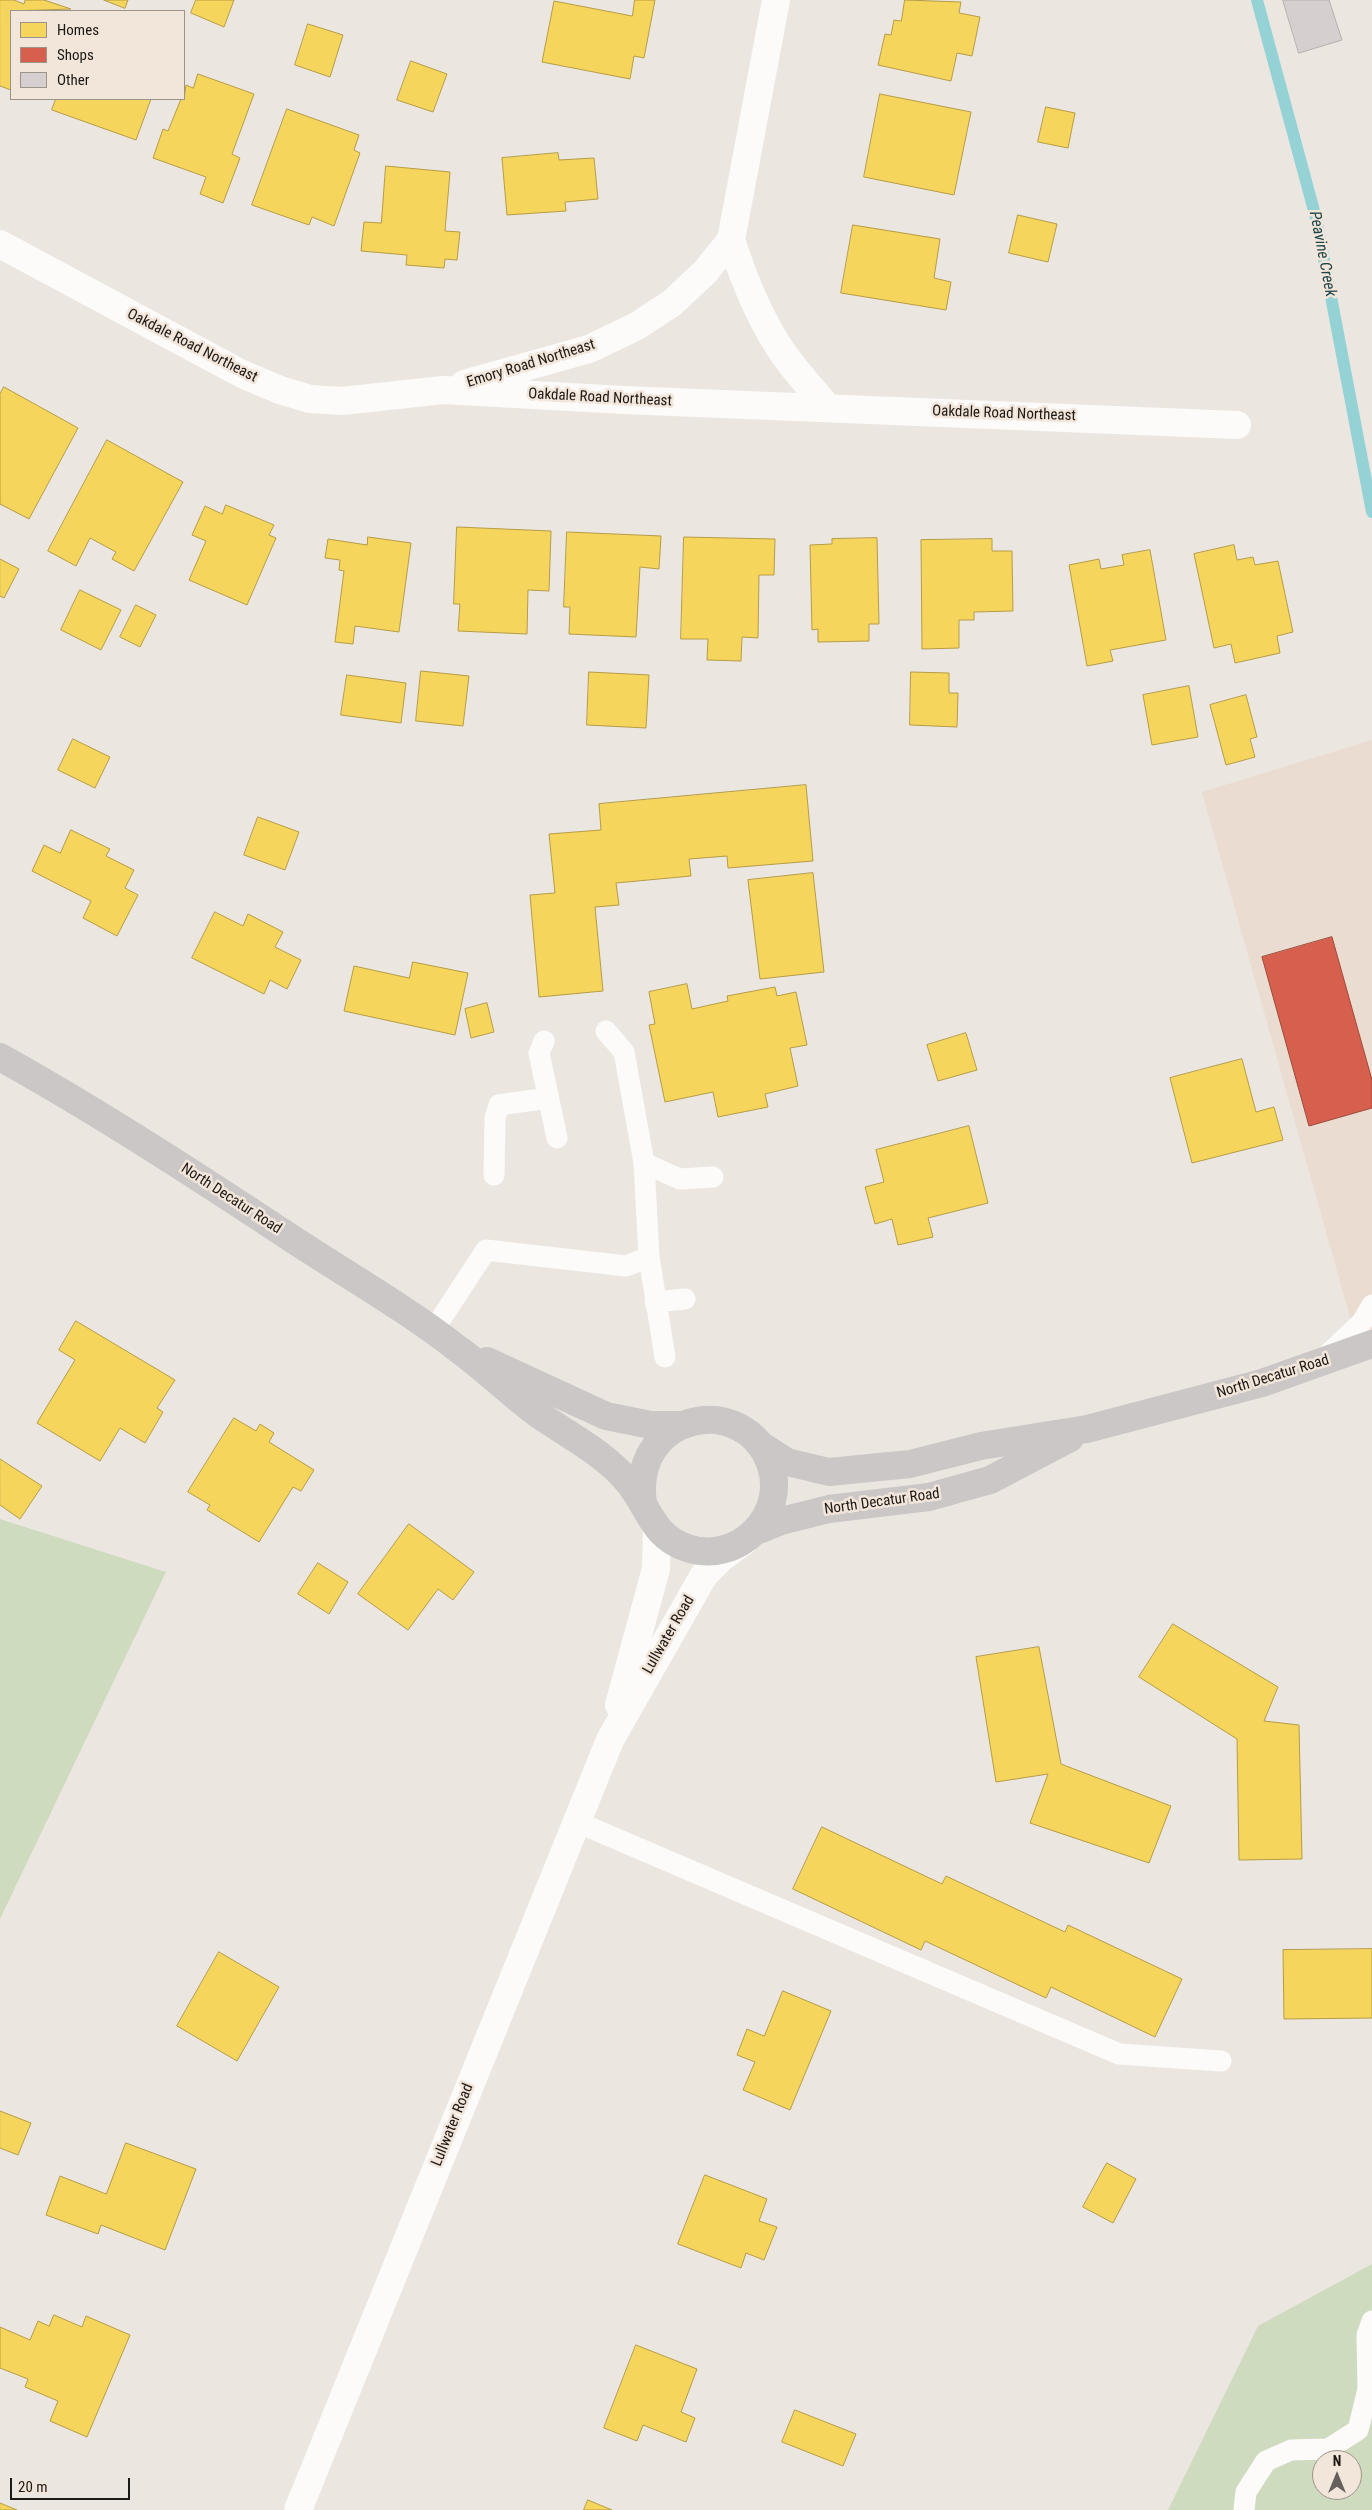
<!DOCTYPE html>
<style>
body{margin:0}
#map{position:relative;width:1372px;height:2510px;overflow:hidden;background:#ece6e0;font-family:"Roboto Condensed",sans-serif}
canvas{display:block}
.legend{position:absolute;left:10px;top:10px;width:175px;height:90px;box-sizing:border-box;background:#f2e5da;border:1px solid #9c938b;margin:0;padding:6px 9px;list-style:none;font-size:15px;color:#1c1814}
.legend li{display:flex;align-items:center;gap:10px;height:25px}
.legend b{width:25px;border:1px solid #9c938b}
.north{position:absolute;left:1312px;top:2450px;width:50px;height:50px;box-sizing:border-box;background:#f2e5da;border:1px solid #9c938b;border-radius:50%;rotate:0deg;font-size:14px;font-weight:700;line-height:20px;text-align:center;color:#1c1814}
.north::after{content:'';display:block;margin:auto;width:18px;height:22px;background:#65605b;clip-path:polygon(50% 0,100% 100%,50% 72%,0 100%)}
.scale{position:absolute;left:10px;top:2478px;width:120px;height:22px;box-sizing:border-box;border:2px solid #1c1814;border-top:0;padding-left:6px;font-size:15px;line-height:18px;white-space:nowrap;color:#1c1814;-webkit-text-stroke:4px #f2e5da;paint-order:stroke}
</style>
<div id="map">
<canvas width="1372" height="2510"></canvas>
<ul class="legend">
<li><b style="height:14px;background:#f6d55c"></b>Homes</li>
<li><b style="height:14px;background:#d6604d"></b>Shops</li>
<li><b style="height:14px;background:#d5d0cf"></b>Other</li>
</ul>
<div class="north">N</div>
<div class="scale">20 m</div>
</div>
<script>
const g = document.querySelector('canvas').getContext('2d');
g.lineJoin = 'round';
function fill(path, color) { g.fillStyle = color; g.fill(path, 'evenodd'); }
function strokePath(path, color, width, dash) { g.strokeStyle = color; g.lineWidth = width; g.lineCap = dash ? 'butt' : 'round'; g.setLineDash(dash || []); g.stroke(path); }
function drawText(font, color, halo, rows, align = 'center') {
  g.font = font + ' "Roboto Condensed",sans-serif'; g.lineWidth = 5; g.setLineDash([]); g.textBaseline = 'middle'; g.strokeStyle = halo; g.fillStyle = color; for (const [text, x, y, turn = 0] of rows) {
    g.save(); g.translate(x, y); g.rotate((+turn || 0) * Math.PI / 180); g.textAlign = isNaN(turn) ? turn : align; if (halo) g.strokeText(text, 0, 0); g.fillText(text, 0, 0); g.restore();
  }
}
fill(new Path2D(`
 M1372 740V1358L1359 1349 1202 792Z`), '#eadcd0');
fill(new Path2D(`
 M0 1519 166 1572 0 1919Z
 M1372 2264V2510H1168L1258 2326ZM1322 2460H1352V2490H1322Z`), '#cfdbbf');
const homes = new Path2D(`
 M0 0H14L24 4 25 0H44L71 9 11 11V90L0 86Z
 M104 0H128L125 8Z
 M196 0H234L224 27 191 13Z
 M635 0H655L644 58 634 56 630 79 542 62 554 1 632 16Z
 M905 0 961 2 959 13 980 17 972 56 957 53 951 81 878 65 885 34 891 35 894 20 901 21Z
 M308 24 343 35 330 77 295 65Z
 M411 61 447 74 433 112 397 100Z
 M198 74 254 94 232 154 240 158 223 203 200 194 206 177 153 158 163 129 168 131 181 99H184L186 85 193 88Z
 M880 94 971 112 954 195 864 177Z
 M56 99H151L136 140 52 110Z
 M1046 107 1075 113 1068 148 1038 142Z
 M287 109 359 135 354 150 360 153 334 226 312 217 309 225 252 205Z
 M558 153 559 160 594 158 598 199 565 202 566 211 507 215 502 158Z
 M386 166 450 172 445 231 460 232 457 260 445 259 444 268 406 265 407 255 361 251 364 222 381 223Z
 M1018 215 1057 224 1048 262 1009 253Z
 M853 225 940 239 934 278 951 282 946 310 841 293Z
 M4 387 78 428 29 519 0 504V394Z
 M107 440 183 482 134 571 112 559 116 552 90 538 76 566 48 551Z
 M226 505 274 525 269 535 276 538 247 605 189 580 206 541 192 535 205 506 222 514Z
 M457 527 551 531 549 591 528 590 527 634 458 631 460 604H454Z
 M567 532 661 536 659 569 640 567 636 637 569 634 570 607H564Z
 M368 537 411 543 399 632 355 626 353 644 335 642 344 571 339 570 340 560 325 558 328 539 367 545Z
 M684 537 775 539 774 575H759L758 638 742 637 741 661 707 660 708 639H681Z
 M877 538 879 624H869V641L818 642V629L812 630 810 545 832 544V539Z
 M992 539V551H1012L1013 611 974 612V620H959V648L922 649 921 540Z
 M1234 545 1237 560 1253 557 1255 565 1278 561 1293 632 1277 636 1280 653 1235 663 1231 644 1214 648 1194 554Z
 M1150 550 1166 640 1110 650 1113 661 1087 666 1069 565 1099 559 1101 569 1124 565 1122 555Z
 M0 559 19 569 4 598 0 596Z
 M80 590 121 610 101 650 61 630Z
 M136 605 156 615 140 647 120 637Z
 M421 671 469 676 463 726 416 721Z
 M589 672 649 675 646 728 587 725Z
 M911 672 949 673V693H958L957 727 910 725Z
 M347 675 406 683 401 723 341 715Z
 M1189 686 1198 737 1152 745 1143 695Z
 M1246 695 1257 737 1250 739 1255 757 1226 765 1210 705Z
 M73 739 110 757 95 788 58 770Z
 M806 785 813 861 728 868 727 856 689 859 691 876 616 883 619 905 595 907 603 991 539 997 530 895 555 893 549 834 601 830 599 804Z
 M258 817 299 832 285 870 244 855Z
 M71 830 110 849 106 856 134 870 125 888 138 895 117 936 83 918 91 901 32 871 44 845 60 853Z
 M813 873 824 972 760 979 748 880Z
 M215 912 243 926 248 914 283 932 275 947 301 960 287 989 270 980 264 994 192 958Z
 M413 962 468 973 455 1035 344 1011 354 966 409 978Z
 M687 984 692 1009 728 1001 727 996 775 987 777 996 796 992 807 1045 790 1048 798 1086 765 1094 768 1107 718 1117 713 1092 665 1102 649 1025 655 1024 649 992Z
 M487 1003 494 1032 471 1038 465 1009Z
 M966 1033 977 1070 938 1081 927 1045Z
 M1242 1059 1256 1112 1274 1107 1283 1140 1192 1163 1170 1078Z
 M969 1126 988 1203 928 1218 933 1237 898 1245 892 1219 875 1224 865 1187 884 1182 876 1150Z
 M76 1321 175 1380 157 1408 163 1412 145 1443 120 1428 100 1461 37 1423 75 1360 59 1350Z
 M234 1418 256 1431 260 1424 274 1433 269 1442 314 1470 301 1491 293 1487 259 1542 207 1510 210 1505 188 1492Z
 M0 1459 42 1486 20 1519 0 1505Z
 M409 1524 474 1572 453 1600 438 1589 408 1630 358 1594Z
 M318 1563 348 1582 329 1614 298 1594Z
 M1173 1624 1278 1687 1264 1721 1299 1725 1302 1859 1239 1860 1237 1739 1139 1677Z
 M1039 1647 1061 1764 1171 1806 1149 1863 1030 1823 1048 1774 996 1782 976 1657Z
 M822 1827 942 1884 946 1876 1065 1932 1068 1925 1182 1979 1155 2037 1051 1987 1046 1998 925 1941 921 1950 793 1889Z
 M1372 1949V2018L1284 2019 1283 1950Z
 M219 1952 279 1987 237 2061 177 2026Z
 M783 1991 831 2011 790 2110 743 2090 755 2062 737 2055 747 2029 764 2036Z
 M0 2111 31 2123 18 2155 0 2148Z
 M126 2143 196 2169 165 2250 101 2225 98 2234 46 2215 60 2176 106 2194Z
 M1107 2163 1136 2179 1113 2223 1083 2207Z
 M705 2175 767 2199 759 2221 777 2227 764 2260 746 2253 741 2268 678 2244Z
 M54 2315 82 2327 86 2316 130 2335 87 2437 50 2421 58 2401 25 2387 28 2379 0 2368V2327L30 2340 38 2321 49 2326Z
 M636 2345 697 2369 681 2412 695 2418 686 2442 643 2425 637 2441 604 2428Z
 M795 2410 856 2434 843 2466 782 2442Z
 M588 2500 612 2510H584Z
 M0 2503 17 2510H0Z`);
fill(homes, '#f6d55c');
strokePath(homes, '#b59c46', 1);
const shops = new Path2D(`
 M1332 937 1372 1080V1108L1309 1126 1262 957Z`);
fill(shops, '#d6604d');
strokePath(shops, '#9e4a3c', 1);
strokePath(new Path2D(`
 M1257 0 1316 218 1372 512`), '#95d2d6', 12);
const building = new Path2D(`
 M1283 0H1329L1342 40 1299 53Z`);
fill(building, '#d5d0cf');
strokePath(building, '#b5b0ae', 1);
strokePath(new Path2D(`
 M606 1031 624 1052 644 1163 649 1257 665 1357
 M544 1041 539 1053 557 1138
 M644 1163 680 1179 713 1177
 M494 1175 495 1118 499 1105 548 1098
 M655 1302 685 1299
 M433 1331 486 1250 626 1266 649 1257
 M1324 1358 1362 1322 1372 1305
 M577 1822 1119 2054 1221 2061
 M1244 2510 1246 2492 1266 2461 1291 2450 1328 2449 1358 2430 1368 2389 1367 2335 1372 2321`), '#fcfbfa', 21);
strokePath(new Path2D(`
 M731 240C744 280 760 321 785 356 798 374 813 390 827 407
 M0 244 242 374 280 390 310 399 342 401 443 390 624 400 1237 425
 M464 384 589 349 637 326 672 303 705 272 731 240 776 0
 M619 1705 656 1569 657 1529
 M298 2510 610 1740 704 1575 721 1558 743 1542`), '#fcfbfa', 28);
strokePath(new Path2D(`
 M0 1057C102 1114 200 1178 297 1242 351 1277 408 1310 458 1349 486 1369 510 1394 538 1414 568 1435 606 1454 629 1483 650 1509 652 1536 687 1548 737 1565 787 1516 771 1466 746 1390 630 1412 643 1503
 M487 1361 606 1416 651 1425H682
 M759 1444 787 1462 829 1472 910 1464 981 1446 1087 1429 1262 1383 1372 1344
 M756 1531 781 1521 829 1509 929 1497 990 1480 1070 1438`), '#cbc7c6', 28);
drawText('15px', '#1c1814', '#f2e5da', [
 ["Oakdale Road Northeast",192,346,27],
 ["Emory Road Northeast",531,364,-17],
 ["Oakdale Road Northeast",600,398,3],
 ["Oakdale Road Northeast",1004,414,2],
 ["North Decatur Road",231,1199,33],
 ["North Decatur Road",1273,1377,-17],
 ["North Decatur Road",882,1502,-8],
 ["Lullwater Road",669,1635,-60],
 ["Lullwater Road",453,2125,-68]
]);
drawText('italic 16px', '#1b4549', '#f2e5da', [
 ["Peavine Creek",1322,254,79]
]);
</script>
